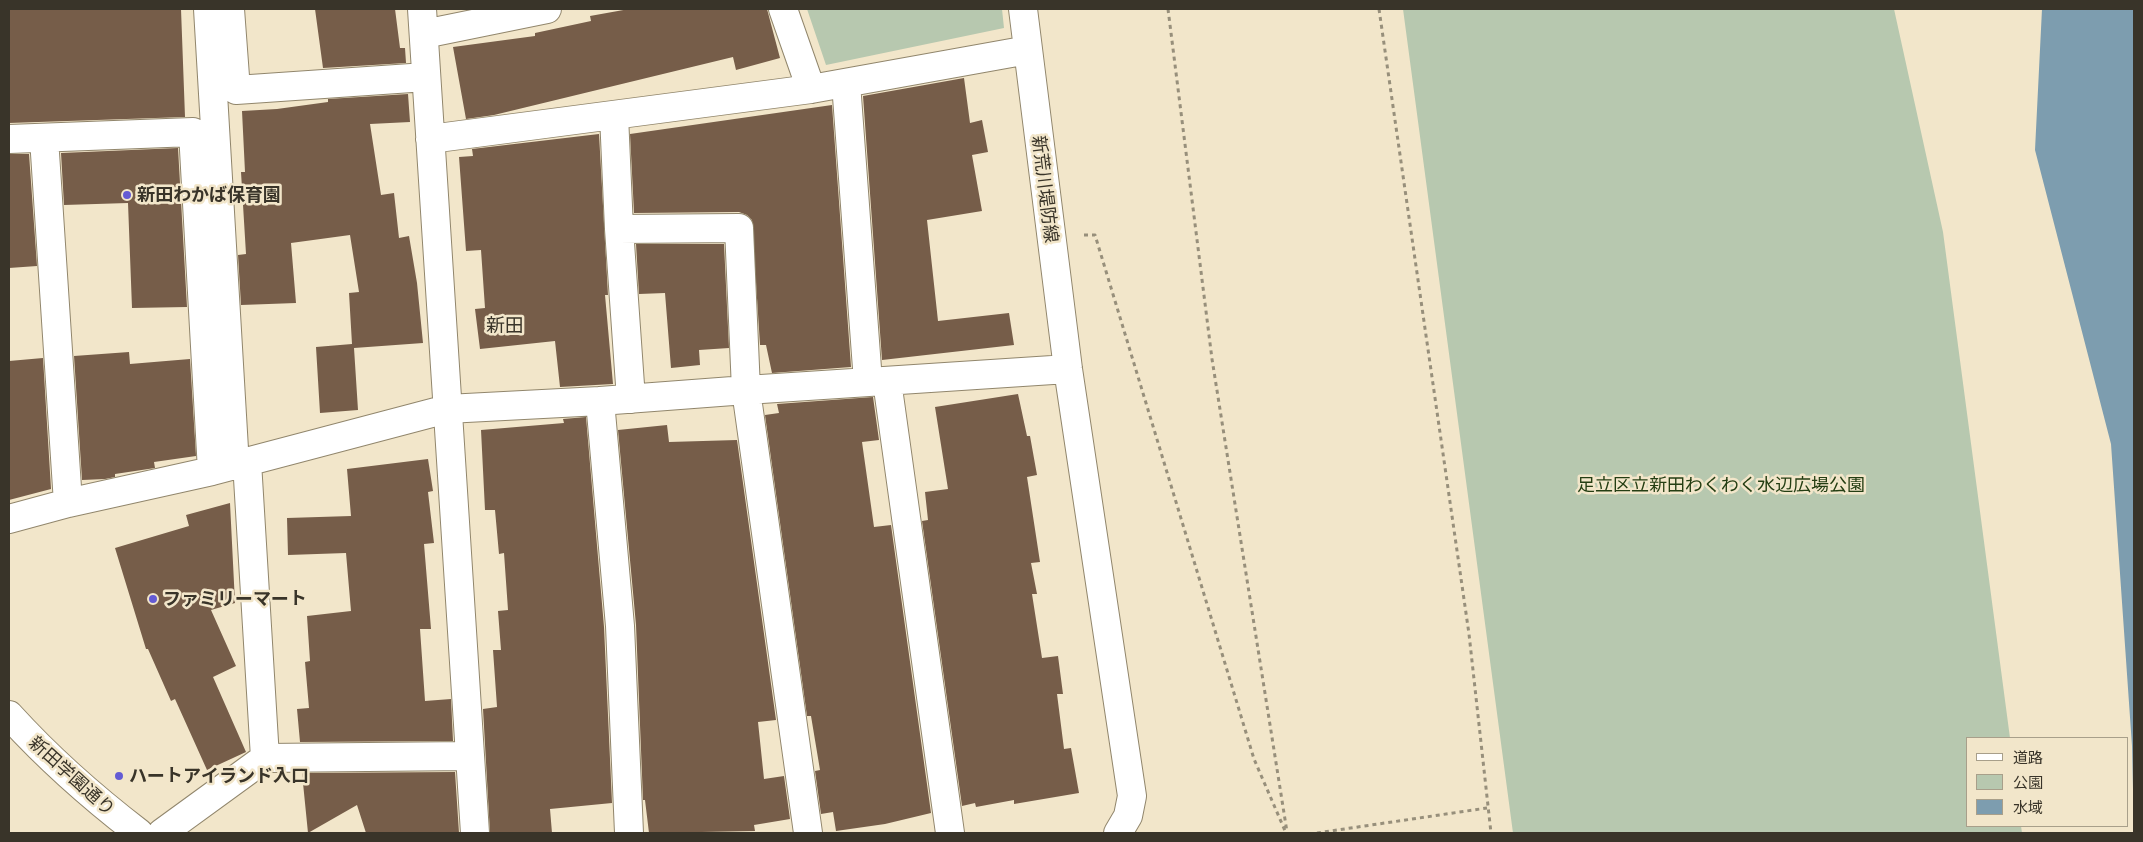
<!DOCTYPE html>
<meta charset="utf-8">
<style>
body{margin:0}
#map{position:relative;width:2143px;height:842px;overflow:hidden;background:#f2e6ca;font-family:Barlow,"Noto Sans JP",sans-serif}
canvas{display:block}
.frame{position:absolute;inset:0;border:10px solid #393429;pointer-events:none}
.legend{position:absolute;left:1966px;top:737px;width:162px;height:90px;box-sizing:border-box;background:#f2e6ca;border:1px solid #a89f8a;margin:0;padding:6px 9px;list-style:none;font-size:15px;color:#393429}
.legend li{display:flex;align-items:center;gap:10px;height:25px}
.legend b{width:25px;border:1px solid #a89f8a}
</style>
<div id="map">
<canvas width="2143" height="842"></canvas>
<div class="frame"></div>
<ul class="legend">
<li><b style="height:6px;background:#fff"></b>道路</li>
<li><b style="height:14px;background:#b7c8af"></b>公園</li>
<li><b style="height:14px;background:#7d9daf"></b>水域</li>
</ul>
</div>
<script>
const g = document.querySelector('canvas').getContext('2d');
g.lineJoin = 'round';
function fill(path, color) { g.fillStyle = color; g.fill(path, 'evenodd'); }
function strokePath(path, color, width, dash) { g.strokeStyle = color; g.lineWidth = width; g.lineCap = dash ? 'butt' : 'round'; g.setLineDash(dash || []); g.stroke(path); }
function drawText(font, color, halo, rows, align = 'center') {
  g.font = font + ' Barlow,"Noto Sans JP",sans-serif'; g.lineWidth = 5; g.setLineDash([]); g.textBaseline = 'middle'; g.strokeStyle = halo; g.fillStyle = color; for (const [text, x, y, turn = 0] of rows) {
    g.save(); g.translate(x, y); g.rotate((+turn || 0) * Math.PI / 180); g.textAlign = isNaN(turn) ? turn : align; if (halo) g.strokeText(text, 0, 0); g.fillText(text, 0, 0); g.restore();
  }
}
fill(new Path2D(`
 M807 9H1002L1004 28 826 65Z
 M1403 9H1894L1943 232 2010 738H1967V826H2021L2022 833H1513Z`), '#b7c8af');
fill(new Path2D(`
 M2042 9H2134V833L2132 746 2111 444 2035 150Z`), '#7d9daf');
fill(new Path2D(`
 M9 9H181L185 117 9 123Z
 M315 9H395L400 48H405L406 63 323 68Z
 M629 9H767L780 58 736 70 733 57 494 115 466 119 453 47 535 36V33L591 21 590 16Z
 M964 78 970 123 982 120 988 152 972 155 982 211 927 220 938 321 1009 313 1014 345 882 360 863 96Z
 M408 94 410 122 370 124 381 195 394 193 399 238 409 236 417 283 423 343 354 348 358 410 320 413 316 347 352 344 349 293 359 292 350 235 291 243 296 303 241 305 238 255 246 254 241 172H245L242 111 277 109 328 102V99Z
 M832 105 851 367 772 373 766 345H760L752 220 747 215 739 212 634 213 630 134Z
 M599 134 608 295H605L613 384 560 387 555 341 480 349 475 309 485 308 481 250 466 251 459 157 473 156 472 149Z
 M178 148 187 307 132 308 128 203 64 205 61 153Z
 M9 154H29L37 266 9 268Z
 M636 244H724L729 348 699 350 700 365 671 368 665 293 639 294Z
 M129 352 130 364 190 359 196 456 154 462 155 468 115 474V477L105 479 82 480 74 356Z
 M43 358 51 489 9 500V361Z
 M1018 394 1027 436H1030L1037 475 1027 477 1040 562 1031 563 1037 594H1032L1042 658 1058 656 1063 694H1057L1064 749 1071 748 1079 793 1014 804V800L976 807 975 803 962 806 922 521 928 520 925 492 948 489 935 407Z
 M873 397 879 440 862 442 874 527 891 525 931 813 885 824 836 831 833 812 821 814 815 771 820 770 811 716H807L765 415 779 413 777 404Z
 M586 417 604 627 612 803 550 809 552 833H490L483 709 497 707 493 650H501L498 611 508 610 504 553 499 554 495 510H485L481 430 564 423 563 419Z
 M667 425 669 442 737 440 776 720 758 722 764 779 784 776 790 819 754 825 755 831 649 833 645 800H643L636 625 618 430Z
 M428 459 433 491 428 492 434 543 424 544 431 629H420L425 701 451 699 453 741 300 742 297 709 309 708 305 662 310 661 307 616 351 611 346 553 288 555 287 518 351 516 347 469Z
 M230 503 235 603 211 610 236 666 213 677 246 752 207 770 175 699 171 701 148 649H146L115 548 189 526 186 515Z
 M455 772 459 833H366L357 805 308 833 302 773Z`), '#765d49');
const minor = new Path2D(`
 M208 9 235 466
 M230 9 236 90 426 77
 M422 9 475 833
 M783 9 811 89
 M1023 9 1068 369 1132 796 1128 816 1118 833
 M424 34 547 9
 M846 83 868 382
 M614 115 619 229 631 399
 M44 138 68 503
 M9 139 193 132 212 471
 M430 139 811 89 1028 50
 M619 229 739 228 746 390 808 833
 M887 381 950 833
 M600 401 620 626 629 833
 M247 462 265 758 469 756
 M9 519 68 503 212 471 447 409 600 401 746 390 1068 369
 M9 715C49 759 92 797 139 833
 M162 833 265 758`);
strokePath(minor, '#91866c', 30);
strokePath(new Path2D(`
 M1168 9 1212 359 1287 832
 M1379 9 1469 634 1491 833
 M1084 235H1095L1254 759 1286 833
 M1317 833 1487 808`), '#978f7b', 3, [4, 4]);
strokePath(minor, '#fff', 28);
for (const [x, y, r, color] of [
 [127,195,5,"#645bd4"],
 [153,599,5,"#645bd4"],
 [119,776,5,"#645bd4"]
]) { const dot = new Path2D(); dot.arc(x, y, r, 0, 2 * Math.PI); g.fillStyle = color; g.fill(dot); strokePath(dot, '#f2e6ca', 2); }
drawText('18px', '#393429', '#f2e6ca', [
 ["新荒川堤防線",1045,189,83],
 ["新田学園通り",72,776,42]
]);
drawText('bold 18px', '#393429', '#f2e6ca', [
 ["新田わかば保育園",137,195],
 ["ファミリーマート",163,599],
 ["ハートアイランド入口",129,776]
], 'left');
drawText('18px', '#243e13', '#f2e6ca', [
 ["足立区立新田わくわく水辺広場公園",1721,485]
]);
drawText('19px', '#393429', '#f2e6ca', [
 ["新田",505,326]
]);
</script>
